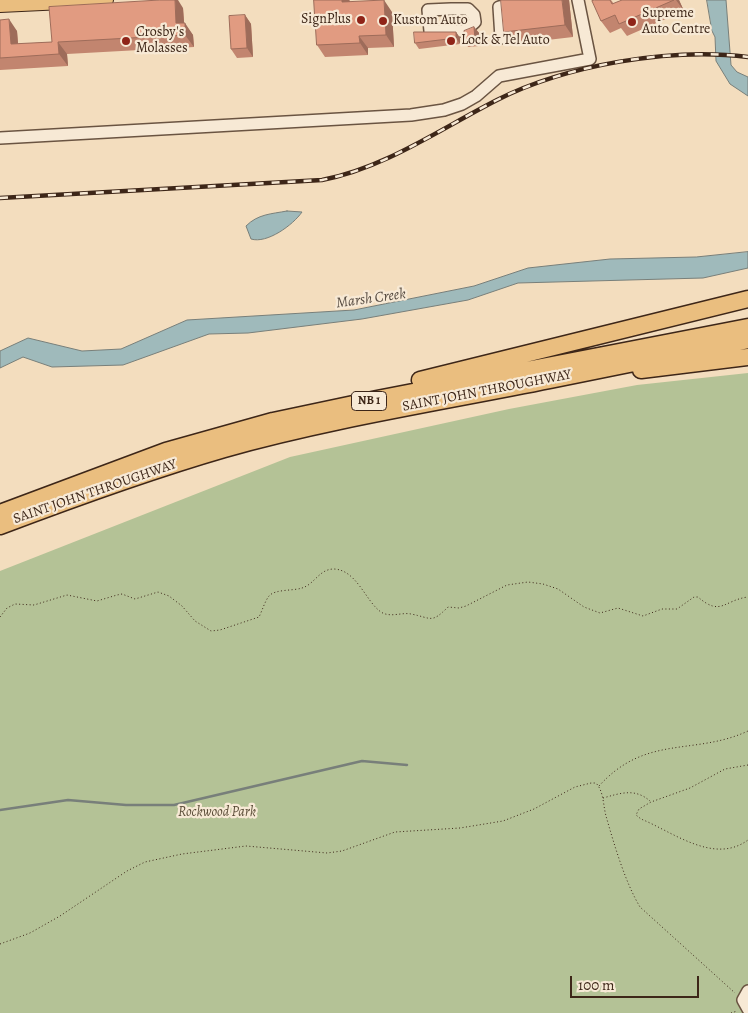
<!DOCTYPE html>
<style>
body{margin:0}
#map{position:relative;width:748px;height:1013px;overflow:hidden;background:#f3ddbe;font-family:Alegreya,serif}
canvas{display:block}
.scale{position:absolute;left:570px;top:976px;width:129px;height:22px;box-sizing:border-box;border:2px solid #3d2618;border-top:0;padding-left:6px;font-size:15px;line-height:18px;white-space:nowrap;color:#3d2618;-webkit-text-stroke:4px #f7e9d5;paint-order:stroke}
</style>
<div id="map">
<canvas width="748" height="1013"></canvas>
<div class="scale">100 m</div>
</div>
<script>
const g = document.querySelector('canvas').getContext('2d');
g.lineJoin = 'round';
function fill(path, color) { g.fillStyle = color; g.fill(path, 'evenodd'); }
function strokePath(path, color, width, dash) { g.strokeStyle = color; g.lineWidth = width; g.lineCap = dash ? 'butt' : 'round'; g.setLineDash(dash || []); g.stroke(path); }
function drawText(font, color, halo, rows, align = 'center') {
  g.font = font + ' Alegreya,serif'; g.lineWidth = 4.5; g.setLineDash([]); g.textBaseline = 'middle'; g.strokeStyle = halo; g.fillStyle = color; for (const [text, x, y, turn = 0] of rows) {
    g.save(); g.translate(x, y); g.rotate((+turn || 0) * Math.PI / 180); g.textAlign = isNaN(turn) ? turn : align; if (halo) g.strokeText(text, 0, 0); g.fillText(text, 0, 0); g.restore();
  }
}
fill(new Path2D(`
 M748 373V1013H0V571L290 457 509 409 637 385Z`), '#b4c296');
const water = new Path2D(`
 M707 0H726L731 65 737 72 748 77V96L730 84 716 61 715 37 712 31Z
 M287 211 302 212C293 225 267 244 251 239L246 226C258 214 271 214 287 211Z
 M748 252V268L703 278 518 283 468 300 362 319 248 333 209 334 123 365 52 367 23 357 0 368V351L28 338 82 351 121 349 187 320 354 310 474 286 528 268 610 259 696 257Z`);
fill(water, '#9fbabb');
strokePath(water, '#787f7a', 1);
strokePath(new Path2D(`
 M0 810 68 800 126 805H174L362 761 407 765`), '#787f7a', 2.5);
const minor = new Path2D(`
 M451 9H468L474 15 475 22 465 31H430L428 10Z
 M501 38 499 7 531 0
 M0 138 411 115 444 110 462 104 476 96 499 76 590 59 578 0
 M748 991 743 1000 748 1009`);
const major = new Path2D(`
 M0 5 106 0`);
const highway = new Path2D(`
 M641 370 748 357
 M420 380 748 299
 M0 513 166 451 273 421 377 399 748 327
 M0 526C74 498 148 471 224 449 331 419 441 402 550 380 616 367 682 353 748 340`);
strokePath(minor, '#6a5442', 14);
strokePath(major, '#3d2618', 16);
strokePath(highway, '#3d2618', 19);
strokePath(new Path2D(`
 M0 617 7 608 15 604 34 605 67 595 97 601 117 595 122 594 135 599 158 592 169 596 182 606 195 621 211 631 220 630 259 617C262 611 265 601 269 596 275 589 293 591 302 588 315 584 319 569 334 569 357 570 366 602 381 612 390 618 402 612 411 614 432 618 431 624 448 607L459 608 466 606 507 585 528 582 543 584 558 589 584 607 600 613 618 608 643 616 662 609H677L694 597H698C721 617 724 600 748 597
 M748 765 725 769 690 788 651 802 639 809 636 815 641 819C673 832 714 865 748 840
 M599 786C646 734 694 756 748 731
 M603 798C621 793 635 788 650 801
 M0 944 30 933 60 916 127 871 145 862 182 854 246 846 327 853 342 851 395 832 460 828 503 821 534 809 575 787 591 783H596C604 792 603 805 606 816 614 844 625 882 640 907L735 993
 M731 1013 737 1011`), '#3d2618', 1, [1, 2.5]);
strokePath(minor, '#f7e9d5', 11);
strokePath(major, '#eabe7f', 14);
strokePath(highway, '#eabe7f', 16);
const rail = new Path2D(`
 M0 198 322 180C385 168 440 129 497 100 566 65 671 47 748 57`);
strokePath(rail, '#3d2618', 4.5);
strokePath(rail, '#f7e9d5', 2.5, [8]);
fill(new Path2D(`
 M314 0H349L350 2 392 12 394 47 368 48V55L325 57 317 45Z
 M569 0 573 37 513 44 504 32Z
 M595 0H611L614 4 622 0H679L684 11 627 36 621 28 610 33 601 21Z
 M183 8 184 23 193 35 194 47 67 54 68 66 0 70V20L17 31 18 44 52 42Z
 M245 15 251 24 253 57 237 58 231 49Z
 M474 27 479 33V46L468 47 464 40Z
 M456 32 460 38V44L419 49 415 43Z`), '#c2856f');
fill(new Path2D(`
 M175 0H178L183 8 185 35 176 23Z
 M342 0H349L350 1 351 14 342 2Z
 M384 0 392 12 394 47 386 35Z
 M562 0H569L573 37 565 25Z
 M676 0H679L684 11Z
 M245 15 251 24 253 57 247 48Z
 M9 19 17 31 19 56 11 44Z
 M185 23 193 35 194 47 185 35Z
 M474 27 479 33V46L475 40Z
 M456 32 460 38V44L456 38Z
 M359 36 368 48V55L360 43Z
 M58 42 67 54 68 66 59 54Z`), '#9e6c5a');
const building = new Path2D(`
 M160 0H175L176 23H185V35L58 42 59 54 0 58V20L9 19 11 44 52 42 49 7Z
 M314 0H342V2L384 0 386 35 359 36 360 43 317 45Z
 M501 0H562L565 25 504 32Z
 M595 0H610L612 4 622 0H674L619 24 615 15 601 21 592 1Z
 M245 15 247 48 231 49 229 16Z
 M474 27 475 40H464V31Z
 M414 32H456V38L415 43Z`);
fill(building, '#e19b81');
strokePath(building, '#9e6c5a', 1);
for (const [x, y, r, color] of [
 [361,20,5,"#8f2418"],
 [383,21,5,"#8f2418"],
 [632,22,5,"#8f2418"],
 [126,41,5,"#8f2418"],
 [451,41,5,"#8f2418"]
]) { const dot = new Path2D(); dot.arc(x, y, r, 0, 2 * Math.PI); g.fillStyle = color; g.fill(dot); strokePath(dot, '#f7e9d5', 2); }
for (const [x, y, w] of [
 [369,401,35]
]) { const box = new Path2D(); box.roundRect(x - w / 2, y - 9.5, w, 19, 4); g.fillStyle = '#f7e9d5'; g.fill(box); strokePath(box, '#3d2618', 1); }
drawText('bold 12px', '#3d2618', null, [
 ["NB 1",369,401]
]);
drawText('14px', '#3d2618', '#f7e9d5', [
 ["Supreme",642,14],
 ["Auto Centre",642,30],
 ["SignPlus",351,20,"right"],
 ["Kustom Auto",393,21],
 ["Crosby's",136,33],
 ["Molasses",136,49],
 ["Lock & Tel Auto",461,41]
], 'left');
drawText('14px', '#3d2618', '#f7e9d5', [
 ["SAINT JOHN THROUGHWAY",487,391,-11],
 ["SAINT JOHN THROUGHWAY",95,492,-19]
]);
drawText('italic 14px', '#5b4d38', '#f7e9d5', [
 ["Rockwood Park",217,813]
]);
drawText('italic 15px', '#564b41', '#f7e9d5', [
 ["Marsh Creek",371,299,-8]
]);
</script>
